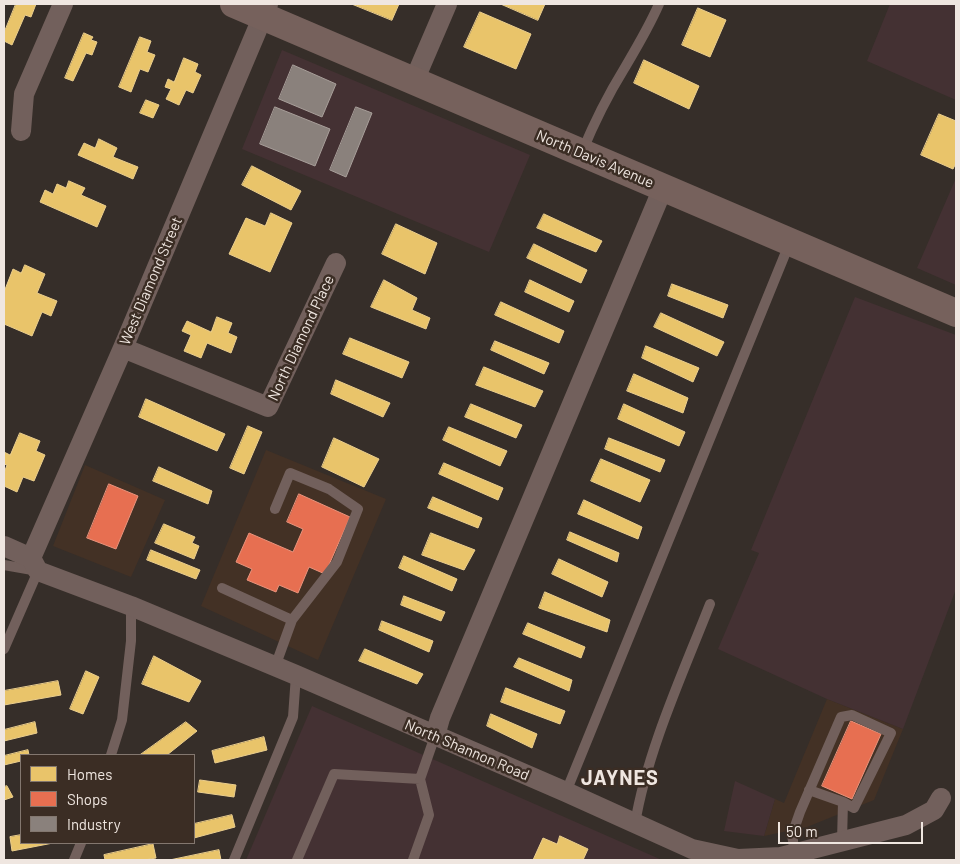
<!DOCTYPE html>
<style>
body{margin:0}
#map{position:relative;width:960px;height:864px;overflow:hidden;background:#362e29;font-family:Barlow,sans-serif}
canvas{display:block}
.frame{position:absolute;inset:0;border:5px solid #efe6e0;pointer-events:none}
.legend{position:absolute;left:20px;top:754px;width:175px;height:90px;box-sizing:border-box;background:#3b2d24;border:1px solid #83776f;margin:0;padding:6px 9px;list-style:none;font-size:15px;color:#efe6e0}
.legend li{display:flex;align-items:center;gap:10px;height:25px}
.legend b{width:25px;border:1px solid #83776f}
.scale{position:absolute;left:778px;top:822px;width:145px;height:22px;box-sizing:border-box;border:2px solid #efe6e0;border-top:0;padding-left:6px;font-size:15px;line-height:18px;white-space:nowrap;color:#efe6e0;-webkit-text-stroke:4px #3b2d24;paint-order:stroke}
</style>
<div id="map">
<canvas width="960" height="864"></canvas>
<div class="frame"></div>
<ul class="legend">
<li><b style="height:14px;background:#e9c46a"></b>Homes</li>
<li><b style="height:14px;background:#e76f51"></b>Shops</li>
<li><b style="height:14px;background:#8a817c"></b>Industry</li>
</ul>
<div class="scale">50 m</div>
</div>
<script>
const g = document.querySelector('canvas').getContext('2d');
g.lineJoin = 'round';
function fill(path, color) { g.fillStyle = color; g.fill(path, 'evenodd'); }
function strokePath(path, color, width, dash) { g.strokeStyle = color; g.lineWidth = width; g.lineCap = dash ? 'butt' : 'round'; g.setLineDash(dash || []); g.stroke(path); }
function drawText(font, color, halo, rows, align = 'center') {
  g.font = font + ' Barlow,sans-serif'; g.lineWidth = 5; g.setLineDash([]); g.textBaseline = 'middle'; g.strokeStyle = halo; g.fillStyle = color; for (const [text, x, y, turn = 0] of rows) {
    g.save(); g.translate(x, y); g.rotate((+turn || 0) * Math.PI / 180); g.textAlign = isNaN(turn) ? turn : align; if (halo) g.strokeText(text, 0, 0); g.fillText(text, 0, 0); g.restore();
  }
}
fill(new Path2D(`
 M266 450 386 499 318 660 201 606Z
 M85 465 165 500 131 577 53 546Z
 M827 699 903 729 874 800 807 827 764 836 775 799 784 803Z`), '#433125');
fill(new Path2D(`
 M890 4H956V100L867 61Z
 M282 50 530 155 489 252 242 149Z
 M956 178V285L917 268Z
 M855 297 956 335V589L903 729 827 699 718 649 759 553 751 550Z
 M312 706 662 860H246Z
 M735 781 775 799 764 836 724 831Z`), '#443133');
const homes = new Path2D(`
 M16 4H36L31 17 25 15 12 45 4 41V33Z
 M352 4H399L392 20Z
 M501 4H545L538 20Z
 M698 8 726 20 710 57 682 45Z
 M480 12 531 34 516 69 464 47Z
 M84 33 93 37 91 40 97 42 92 55 86 53 73 81 65 78Z
 M140 37 151 41 147 52 155 55 148 72 140 69 131 92 119 87Z
 M184 58 198 64 195 72 201 75 193 93 186 90 179 105 166 99 171 89 165 87 168 79 174 82Z
 M644 60 699 86 689 109 634 83Z
 M146 100 159 105 153 118 140 113Z
 M939 114 956 121V163L953 169 921 155Z
 M99 139 117 148 113 157 138 167 133 179 78 155 84 143 95 148Z
 M252 166 301 191 291 210 242 185Z
 M69 181 85 188 81 195 106 206 97 227 40 202 45 190 53 194 57 184 66 188Z
 M271 213 292 223 270 272 229 254 246 218 265 226Z
 M544 214 602 241 596 252 537 228Z
 M396 224 437 243 425 274 382 254Z
 M534 244 587 270 581 283 527 258Z
 M25 265 45 274 37 293 57 301 51 316 42 312 32 336 4 324V292L13 269 21 273Z
 M384 280 417 298 412 310 430 318 426 329 371 307Z
 M530 280 574 301 569 312 525 292Z
 M672 284 728 305 723 318 668 296Z
 M501 302 564 331 559 343 495 315Z
 M661 313 724 342 717 356 654 327Z
 M217 317 232 323 228 333 237 337 231 353 207 343 201 358 184 351 191 335 182 331 187 321 211 332Z
 M350 338 409 362 402 378 343 354Z
 M495 341 549 363 544 374 491 350Z
 M646 346 699 368 693 382 642 358Z
 M484 367 543 391 535 407 476 385Z
 M634 374 688 398 683 413 627 391Z
 M336 380 390 403 383 417 331 394Z
 M146 399 225 434 217 451 139 417Z
 M471 404 522 425 516 438 465 417Z
 M624 404 685 432 679 446 618 419Z
 M248 426 262 432 244 474 230 468Z
 M449 427 507 451 500 466 443 440Z
 M20 433 40 441 36 451 45 455 34 481 23 477 17 492 4 486V473L7 465 4 464V452L10 455Z
 M334 438 379 459 364 487 322 467Z
 M609 438 665 460 660 472 605 449Z
 M601 459 650 480 640 502 591 481Z
 M444 463 503 488 498 500 439 474Z
 M159 467 212 491 208 504 153 481Z
 M433 497 482 518 478 528 428 508Z
 M584 500 642 527 638 539 578 514Z
 M164 524 195 537 192 543 199 546 194 559 155 543Z
 M570 532 619 553 617 562 567 540Z
 M431 533 475 550 464 570 422 555Z
 M151 550 200 570 196 579 147 560Z
 M404 556 457 579 452 591 399 568Z
 M559 559 608 582 602 597 552 574Z
 M545 592 610 620 607 632 539 608Z
 M404 596 445 612 441 621 401 605Z
 M382 621 433 641 429 652 379 630Z
 M528 623 585 647 581 658 523 634Z
 M365 649 423 674 417 684 359 661Z
 M154 656 201 681 189 702 142 684Z
 M519 658 572 680 569 691 514 667Z
 M86 671 99 677 83 714 70 709Z
 M58 681 61 695 4 705V691Z
 M506 688 565 711 560 724 501 702Z
 M491 714 537 734 532 748 487 726Z
 M35 722 37 733 4 741V730Z
 M186 722 197 731 167 755H140Z
 M264 737 267 750 215 763 212 751Z
 M28 750 29 755H21V761L4 765V756Z
 M200 780 236 785 234 797 198 792Z
 M7 786 13 797 4 800V787Z
 M232 815 235 827 194 838V824Z
 M21 835V843H53L12 851 10 837Z
 M560 836 588 849 583 860H533L543 838 557 844Z
 M153 844 156 858 144 860H105L104 855Z
 M219 850 221 860H170Z`);
fill(homes, '#e9c46a');
strokePath(homes, '#ebce8d', 1);
const shops = new Path2D(`
 M109 484 138 496 116 549 87 538Z
 M299 494 350 517 325 574 309 567 298 593 279 585 276 592 247 580 252 569 236 562 249 533 293 552 303 529 287 522Z
 M851 721 881 734 852 799 822 786Z`);
fill(shops, '#e76f51');
strokePath(shops, '#e9937c', 1);
const industry = new Path2D(`
 M293 65 336 84 322 117 279 99Z
 M275 107 330 129 315 166 260 144Z
 M356 107 372 113 346 177 330 170Z`);
fill(industry, '#8a817c');
strokePath(industry, '#a89f9a', 1);
strokePath(new Path2D(`
 M582 152C594 123 608 95 624 69 637 47 649 27 659 4
 M275 509 290 473 329 489 358 509 337 562 292 620
 M4 565 38 571 4 649
 M222 588 292 620 275 667
 M111 755 122 720 131 641V606
 M809 790 843 802
 M566 792 790 242
 M635 824C647 751 683 673 710 604
 M795 853 792 835 800 812 841 717 852 715 891 733 854 808 843 802 842 841
 M74 860 81 843
 M234 860 293 717 296 675
 M297 860 334 774 420 779
 M413 860 429 815 420 779 435 736`), '#72605c', 10);
strokePath(new Path2D(`
 M414 81 447 4
 M21 131 24 94 63 4
 M123 348 268 407 336 263
 M4 546 31 558 38 571 131 606 296 675 566 792 692 849 738 859 781 857 906 825 934 810 941 798
 M31 558 123 348 268 4
 M435 736 440 718 663 188`), '#72605c', 20);
strokePath(new Path2D(`
 M234 4 956 313`), '#76615c', 28);
drawText('15px', '#efe6e0', '#3b2d24', [
 ["North Davis Avenue",595,159,23],
 ["West Diamond Street",151,281,-67],
 ["North Diamond Place",301,338,-65],
 ["North Shannon Road",467,750,23]
]);
g.letterSpacing = '1px';
drawText('bold 20px', '#efe6e0', '#3b2d24', [
 ["JAYNES",620,778]
]);
g.letterSpacing = '0px';
</script>
